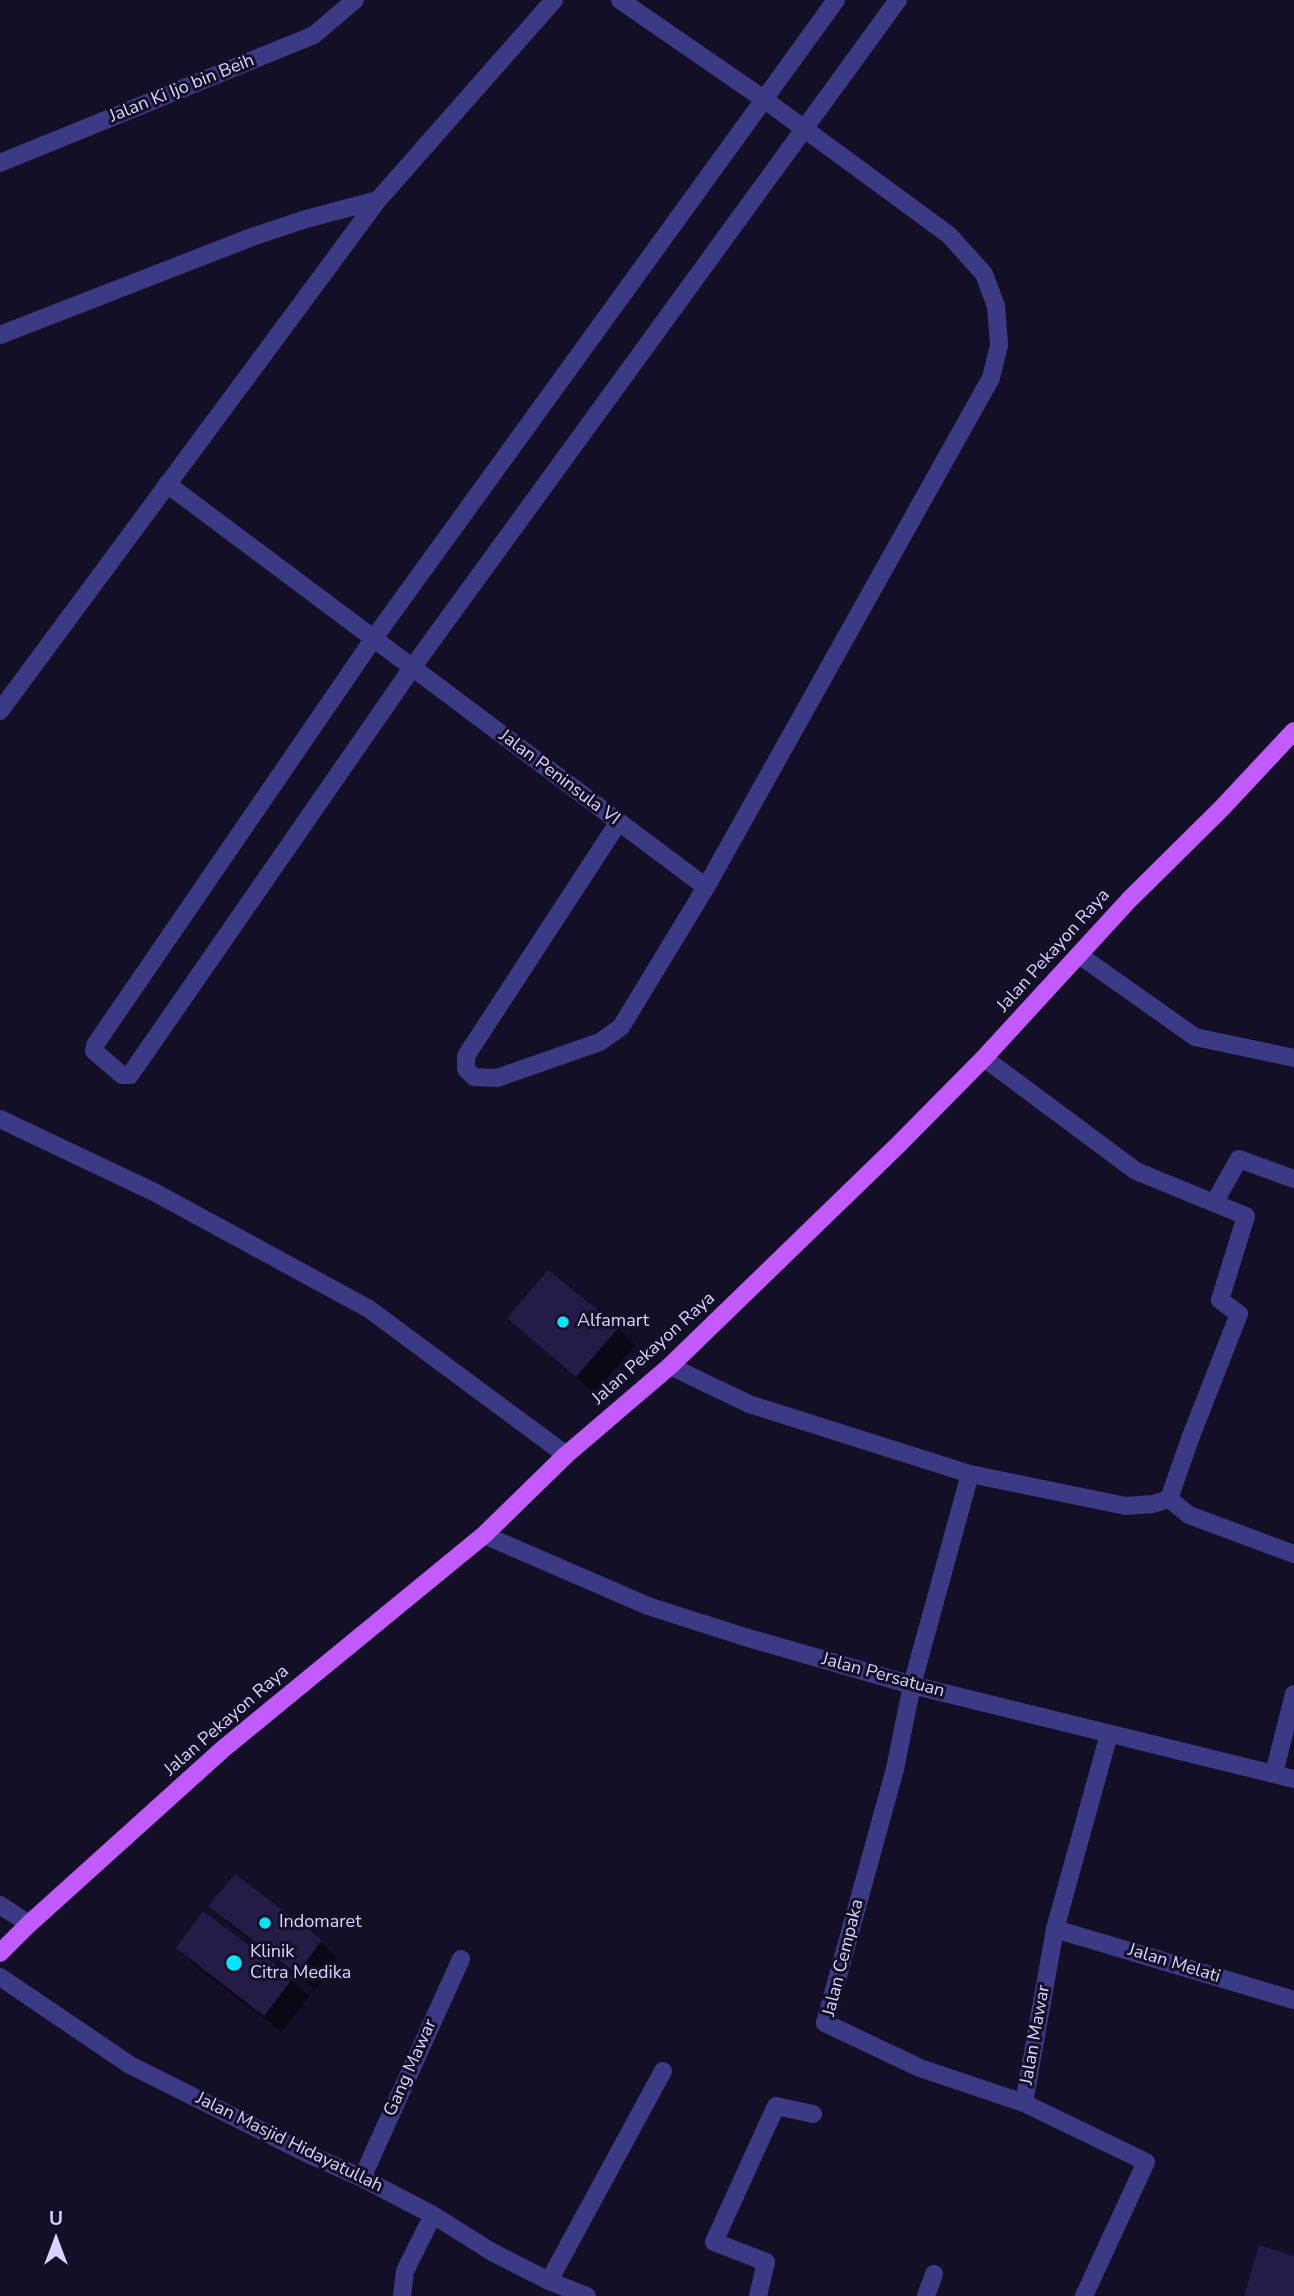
<!DOCTYPE html>
<style>
body{margin:0}
#map{position:relative;width:1294px;height:2296px;overflow:hidden;background:#130f26;font-family:"Nunito Sans",sans-serif}
canvas{display:block}
.north{position:absolute;left:21px;top:2205px;width:70px;height:70px;-webkit-text-stroke:5px #130f26;paint-order:stroke;rotate:0deg;font-size:19px;font-weight:700;line-height:28px;text-align:center;color:#d9d4ff}
.north::after{content:'';display:block;margin:auto;width:24px;height:32px;background:#d9d4ff;clip-path:polygon(50% 0,100% 100%,50% 72%,0 100%)}
</style>
<div id="map">
<canvas width="1294" height="2296"></canvas>
<div class="north">U</div>
</div>
<script>
const g = document.querySelector('canvas').getContext('2d');
g.lineJoin = 'round';
function fill(path, color) { g.fillStyle = color; g.fill(path, 'evenodd'); }
function strokePath(path, color, width, dash) { g.strokeStyle = color; g.lineWidth = width; g.lineCap = dash ? 'butt' : 'round'; g.setLineDash(dash || []); g.stroke(path); }
function drawText(font, color, halo, rows, align = 'center') {
  g.font = font + ' "Nunito Sans",sans-serif'; g.lineWidth = 6; g.setLineDash([]); g.textBaseline = 'middle'; g.strokeStyle = halo; g.fillStyle = color; for (const [text, x, y, turn = 0] of rows) {
    g.save(); g.translate(x, y); g.rotate((+turn || 0) * Math.PI / 180); g.textAlign = isNaN(turn) ? turn : align; if (halo) g.strokeText(text, 0, 0); g.fillText(text, 0, 0); g.restore();
  }
}
fill(new Path2D(`
 M618 1328 635 1345 594 1393 527 1335Z
 M211 1906 321 1942 338 1959 315 1990 228 1923Z
 M204 1914 292 1980 309 1997 282 2032 195 1966 178 1948Z`), '#0007');
fill(new Path2D(`
 M548 1270 619 1327 576 1377 507 1318Z
 M235 1874 322 1940 297 1974 208 1906Z
 M203 1911 293 1978 264 2016 176 1948Z
 M1259 2245 1294 2256V2296H1244Z`), '#241b47');
strokePath(new Path2D(`
 M970 1474 1126 1506 1153 1504 1169 1499 1189 1515 1294 1554
 M1169 1499 1191 1436
 M0 1905 29 1924
 M825 2023 920 2068 1024 2103
 M549 2281 663 2071
 M758 2296 766 2262 714 2242 776 2106 813 2114
 M926 2296 934 2274`), '#3d3a85', 18);
strokePath(new Path2D(`
 M836 0 374 638 95 1045 94 1051 122 1075H130L412 668 898 0
 M0 335 252 237 306 219 378 200
 M167 484 706 887
 M0 711 378 200 554 0
 M618 823 466 1056V1069L474 1077 497 1078 600 1042 621 1027 706 887 991 378 999 345 996 306 984 274 949 235 765 100 620 0
 M1079 955 1195 1037 1294 1058
 M984 1058 1136 1171 1214 1203 1239 1159 1294 1179
 M0 1119 156 1193 369 1309 566 1455
 M670 1366 749 1404 970 1474 912 1685 895 1769 825 2023
 M1191 1436 1239 1314 1220 1300 1246 1216 1214 1203
 M484 1535 648 1606 745 1637 912 1685 1294 1779
 M1274 1773 1294 1694
 M1055 1929 1294 2000
 M0 1977 130 2065 308 2154 362 2178 433 2215 492 2252 549 2281 587 2296
 M362 2178 461 1959
 M402 2296 405 2271 433 2215
 M1084 2296 1146 2162 1024 2103 1055 1929 1109 1734`), '#3d3a85', 18);
strokePath(new Path2D(`
 M0 163 314 35 355 0`), '#3d3a85', 18);
strokePath(new Path2D(`
 M0 1953 29 1924 223 1749 484 1535 566 1455 670 1366 898 1145 984 1058 1129 900 1222 808 1294 731`), '#c25bff', 18);
for (const [x, y, r, color] of [
 [563,1322,7,"#00e5ff"],
 [265,1923,7,"#00e5ff"],
 [234,1963,9,"#00e5ff"]
]) { const dot = new Path2D(); dot.arc(x, y, r, 0, 2 * Math.PI); g.fillStyle = color; g.fill(dot); strokePath(dot, '#130f26', 2.5); }
drawText('18px', '#d9d4ff', '#130f26', [
 ["Jalan Ki Ijo bin Beih",182,89,-22],
 ["Jalan Peninsula VI",559,778,37],
 ["Jalan Pekayon Raya",1054,951,-48],
 ["Jalan Pekayon Raya",654,1349,-42],
 ["Jalan Persatuan",883,1676,15],
 ["Jalan Pekayon Raya",227,1721,-41],
 ["Jalan Cempaka",844,1958,-76],
 ["Jalan Melati",1174,1964,17],
 ["Jalan Mawar",1036,2035,-80],
 ["Gang Mawar",411,2068,-66],
 ["Jalan Masjid Hidayatullah",289,2143,26]
]);
drawText('18px', '#d9d4ff', '#130f26', [
 ["Alfamart",577,1322],
 ["Indomaret",279,1923],
 ["Klinik",250,1953],
 ["Citra Medika",250,1974]
], 'left');
</script>
